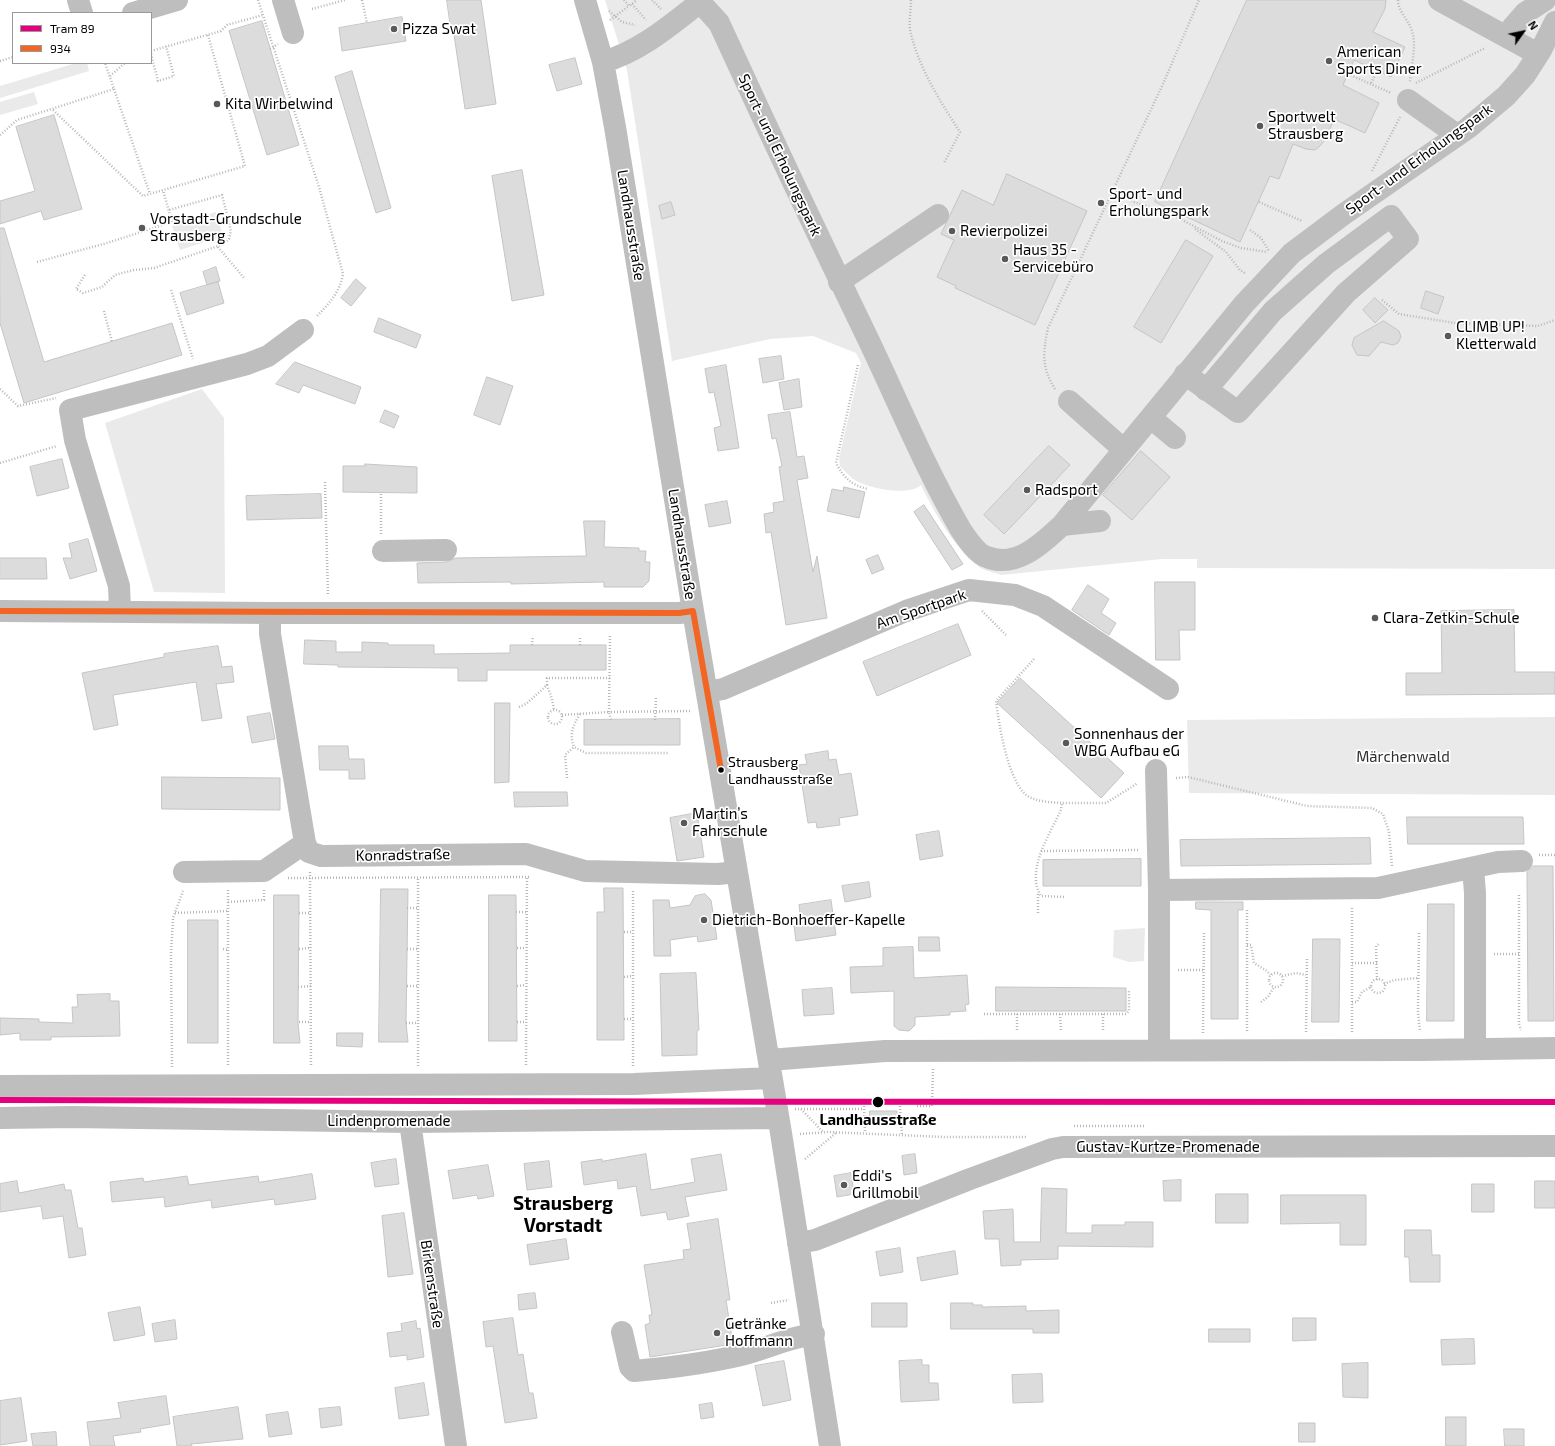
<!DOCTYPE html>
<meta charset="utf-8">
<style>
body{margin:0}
#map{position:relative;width:1555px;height:1446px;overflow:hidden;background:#fff;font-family:"Exo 2",sans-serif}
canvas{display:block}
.legend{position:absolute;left:12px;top:12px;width:140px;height:52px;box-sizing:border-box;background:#fff;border:1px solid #999;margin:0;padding:5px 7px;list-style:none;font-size:12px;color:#000}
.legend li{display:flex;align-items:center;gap:8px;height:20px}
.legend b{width:20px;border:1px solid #999}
.north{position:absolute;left:1503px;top:12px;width:40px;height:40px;-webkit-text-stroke:3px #fff;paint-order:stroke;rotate:57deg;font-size:11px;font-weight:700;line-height:16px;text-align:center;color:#000}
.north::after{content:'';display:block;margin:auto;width:14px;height:18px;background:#000;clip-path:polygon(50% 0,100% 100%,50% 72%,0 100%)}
</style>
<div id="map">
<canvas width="1555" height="1446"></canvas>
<ul class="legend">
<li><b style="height:5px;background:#e5007d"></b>Tram 89</li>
<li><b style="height:5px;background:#f26522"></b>934</li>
</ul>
<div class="north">N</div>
</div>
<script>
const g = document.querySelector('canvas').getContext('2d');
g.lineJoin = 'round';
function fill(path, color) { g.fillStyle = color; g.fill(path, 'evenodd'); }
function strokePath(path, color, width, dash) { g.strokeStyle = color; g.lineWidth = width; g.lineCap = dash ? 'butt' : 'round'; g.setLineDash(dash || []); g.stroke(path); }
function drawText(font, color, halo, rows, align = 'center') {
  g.font = font + ' "Exo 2",sans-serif'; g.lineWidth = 3.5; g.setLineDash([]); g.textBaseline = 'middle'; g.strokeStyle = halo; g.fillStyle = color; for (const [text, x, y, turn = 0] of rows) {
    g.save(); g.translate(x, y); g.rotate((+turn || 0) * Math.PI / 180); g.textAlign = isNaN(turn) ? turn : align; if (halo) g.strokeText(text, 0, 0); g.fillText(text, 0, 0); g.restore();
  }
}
fill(new Path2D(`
 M605 0H1555V569L1197 568V559H1162L1001 575C994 572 983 571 978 566 953 546 935 514 921 485 908 497 866 488 853 479 848 475 844 470 840 466L839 458 861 363 856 353 813 336 770 339 672 361 627 70Z
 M76 63H87L89 71 0 98V86Z
 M34 92 38 104 0 115V102Z
 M216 212 223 236 180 250 172 226Z
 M202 389 224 418 225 593 154 592 105 423Z
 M1555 717V795L1189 793 1187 720Z
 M1145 928 1144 961 1129 962 1113 957 1114 930Z`), '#eaeaea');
const building = new Path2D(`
 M447 0H481L496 104 465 109 453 28H451Z
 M1247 0H1386L1385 9 1373 32 1405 47 1391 77 1354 60 1343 85 1379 103 1365 133 1334 119 1326 139 1319 147 1315 150 1306 149 1293 144 1279 179 1270 176 1240 242 1155 202Z
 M402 17 406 41 342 51 339 28Z
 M262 21 299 145 267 155 229 31Z
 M575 58 582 84 557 91 549 65Z
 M352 71 391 208 376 213 335 77Z
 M54 115 82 209 44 220 41 211 0 224V201L35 191 16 127Z
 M522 170 544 295 512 301 492 176Z
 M1007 174 1087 211 1035 325 955 288 956 286 937 277 954 240 941 234 962 190 993 205Z
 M671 202 675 215 662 219 659 206Z
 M0 228H4L44 362 172 323 182 355 24 403 0 323Z
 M1186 240 1213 256 1161 343 1134 327Z
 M216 267 220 281 207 285 203 272Z
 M356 279 366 288 351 306 341 298Z
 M218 282 224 303 187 315 180 293Z
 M1426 291 1444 297 1438 314 1421 308Z
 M1375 298 1388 310 1375 323 1363 310Z
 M379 318 421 335 416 348 374 332Z
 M1384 321 1399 331 1401 337 1398 343 1393 345 1381 342 1369 356 1357 355 1352 345 1354 338Z
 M781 356 784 379 763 383 759 359Z
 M295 362 361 387 355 404 303 385 299 393 276 384Z
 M726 365 739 448 718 451 714 428 721 426 714 392 709 393 705 369Z
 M487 377 513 386 500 425 474 415Z
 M799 379 802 407 784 410 779 383Z
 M385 410 399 416 394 428 380 422Z
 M790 412 797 457 804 456 808 478 797 480 813 572 817 556 827 618 786 625 771 532 766 533 764 514 774 512 773 503 784 501 779 467 782 466 776 438 772 439 768 415Z
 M1049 446 1070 465 1004 534 984 515Z
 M1141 451 1170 477 1132 520 1103 495Z
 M62 459 69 488 37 496 30 467Z
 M365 464 417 467V493L343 492V466H365Z
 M844 487 865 492 859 518 827 511 832 489 843 491Z
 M321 494 322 518 247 520 246 496Z
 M727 501 731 523 709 527 705 505Z
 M924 505 963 564 952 570 914 512Z
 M584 521H605L604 547 639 548V551H646L645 562H650L649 581 643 587H604V582L511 584V582L418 583 417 563 446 562 456 558 586 556Z
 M88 539 97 571 70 579 63 558H72L69 544Z
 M878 555 884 569 872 574 866 560Z
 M0 558H46L47 579H0Z
 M1155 582H1195V630H1179L1180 660H1156Z
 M1088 585 1109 599 1101 613 1116 623 1109 635 1072 610Z
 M1514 610 1515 672H1555V694L1406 695V673H1442L1441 611Z
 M958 624 971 655 877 696 863 662Z
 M305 640 336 641V652H362V642L388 643V645H434V654L510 653V645H606V670H487V681H458V668L338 667V665L304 664Z
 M218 646 222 667 232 666 234 682 216 684 222 718 202 721 196 682 113 695 118 725 94 730 82 673 164 657V654Z
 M1020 678 1124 773 1101 798 997 703Z
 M495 703H510L509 782 495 783Z
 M270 713 275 739 252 743 247 717Z
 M680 719V745H584V720Z
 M319 746H348L349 759H364L365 779H349V770H320Z
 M828 751 829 760 836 759 839 775 851 773 858 815 839 818 840 825 817 828 816 822 808 823 799 765 807 764 805 755Z
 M162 777 280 778V810L162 809Z
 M514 792H567L568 806 515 807Z
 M697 813 704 857 677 861 670 818Z
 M1407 817H1523L1524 844H1408Z
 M939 831 943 856 920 860 916 835Z
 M1370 838 1371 864 1181 866 1180 840Z
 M1141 859V886H1043V860Z
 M1533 866H1553L1554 1021H1528L1527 872Z
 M869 882 871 897 845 902 842 886Z
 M604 888H623L624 1040H597V912H604Z
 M381 889H408L406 1023 408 1042H379Z
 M705 894 711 900 717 939 698 942 697 936 670 940 671 956H654L653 900H669L670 908 690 905 695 896Z
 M274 895H299L298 1023 300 1043H274Z
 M489 895H516L517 1041H489Z
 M831 900 836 935 796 941 794 926H799L798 916 800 915 799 905Z
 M1196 902H1243V910H1238V1019H1211V910L1196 909Z
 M1428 904H1454V1021H1427Z
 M188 920H218V1043H188Z
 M919 937H939L940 951H919Z
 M1313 939H1340L1339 1022H1312Z
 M913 947 914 978 967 975 969 1004 965 1005 966 1011 950 1012V1015L915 1017V1025L909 1031 899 1030 894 1026V991L851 993 850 967 883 966V948Z
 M696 973 699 1030 697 1031V1055L662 1056 660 974Z
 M996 987 1126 988V1011H996Z
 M832 988 834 1014 804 1016 802 990Z
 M110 994V1001H119L120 1036 51 1037V1040H20V1033L0 1035V1018L39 1019V1022L73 1023 72 1007H78L77 995Z
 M337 1033H363L362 1047 337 1046Z
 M870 1111H897V1125H870Z
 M646 1154 651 1190 695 1182 691 1159 721 1154 727 1190 685 1197 689 1216 668 1220 666 1212 641 1216 636 1186 618 1189 617 1180 584 1185 581 1162 602 1159V1161Z
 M915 1154 917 1173 904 1175 902 1156Z
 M396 1159 399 1184 375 1187 371 1163Z
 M549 1161 552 1187 527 1190 524 1164Z
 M488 1165 494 1196 478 1199 477 1195 453 1199 448 1171Z
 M851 1173 854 1194 837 1197 834 1176Z
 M312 1174 316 1199 275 1205 274 1199 212 1208 211 1200 165 1207 164 1197 112 1202 110 1182 143 1178 144 1182 187 1176 189 1185 258 1176 259 1182Z
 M1181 1180V1201H1164L1163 1181Z
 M17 1181 19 1193 64 1184 65 1190H71L78 1228H82L86 1255 69 1258 63 1216 43 1219 41 1206 0 1212V1184Z
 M1535 1181H1555V1208H1535Z
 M1472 1184H1494V1212H1472Z
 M1042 1188 1067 1189 1066 1233H1092V1225H1125V1222H1153V1247L1058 1246V1259L1021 1260V1265L1001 1266 999 1239H985L983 1211 1013 1209 1014 1242H1040Z
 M1216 1194H1248V1223H1216Z
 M1281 1195H1366V1245H1340V1223L1281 1224Z
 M404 1213 413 1274 388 1277 382 1216Z
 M718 1219 730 1300H726L733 1344 650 1357 645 1325 650 1323 649 1315H652L644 1265 684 1259 683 1250 691 1249 687 1224Z
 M1405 1230H1431L1432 1255H1440V1282H1410L1409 1257H1405Z
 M566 1239 569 1259 530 1265 527 1245Z
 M900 1248 903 1272 880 1276 876 1252Z
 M955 1251 958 1274 921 1281 917 1258Z
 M535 1293 537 1308 519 1310 518 1295Z
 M872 1303H907V1327H872Z
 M951 1303H973V1305H982V1307L1026 1306V1311L1059 1310V1333H1033V1329H951Z
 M140 1307 145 1335 114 1341 108 1313Z
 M513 1318 518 1355 523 1354 529 1393H533L537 1418 505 1423 493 1346 486 1347 483 1322Z
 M1293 1318H1316V1340L1293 1341Z
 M175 1320 177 1339 155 1342 152 1324Z
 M416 1321 417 1329 420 1328 424 1357 407 1360V1355L390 1357 387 1333 402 1331 401 1324Z
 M1209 1329H1250V1342H1209Z
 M1474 1339 1475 1364 1442 1365 1441 1340Z
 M922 1360V1365H929V1383H938L939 1400 901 1402 899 1361Z
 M784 1361 791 1400 763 1406 755 1366Z
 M1368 1363V1398L1343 1397 1342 1364Z
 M1042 1374 1043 1402 1013 1403 1012 1375Z
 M424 1383 429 1415 399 1419 395 1388Z
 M166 1396 170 1424 140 1429 141 1432 113 1436 115 1446H90L87 1422 121 1418 118 1403Z
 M21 1398 27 1441 0 1445V1401Z
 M712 1403 714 1417 701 1419 699 1405Z
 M238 1407 243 1439 191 1444 192 1446H177L173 1417Z
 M340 1407 342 1425 321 1428 319 1409Z
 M288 1412 292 1434 269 1437 266 1415Z
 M1446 1417H1466V1446H1446Z
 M1299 1423H1315V1442H1299Z
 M1504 1429H1524V1446H1505Z
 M56 1432 57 1446H33L31 1434Z`);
fill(building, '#dcdcdc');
strokePath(building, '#c5c5c5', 1);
strokePath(new Path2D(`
 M258 0 319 187 343 274C340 292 329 304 316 317
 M362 0 367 23
 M624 0 629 6 637 0
 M652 0 661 9
 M911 0C911 11 908 24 911 34 919 68 941 103 960 132L944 163
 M1398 0C1398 12 1409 20 1412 31 1417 46 1411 66 1410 82
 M632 4 646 20
 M312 9 345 0
 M609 11 622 22 635 25
 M610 20 629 6
 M270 49 278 44
 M151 51 221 31 227 25 263 15
 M151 54 158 81 174 76 166 46
 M0 61 13 57
 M1348 74 1391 93
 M110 76 125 63
 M1371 83 1377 71
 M1416 83 1485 48
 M114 89 150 194
 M53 110 143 196 245 166 208 35
 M0 135 17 120 114 89 105 63
 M1372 171 1400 117
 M1113 190 1134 202 1171 214 1222 241 1241 248 1267 252
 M1259 202 1302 221
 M1195 229 1226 252 1240 270 1246 274
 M1250 230 1261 238 1269 251
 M218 247 244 278
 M37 262 107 243 172 222 163 190
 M85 275 76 289 83 293 102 287 115 275 134 270 154 268 224 244 229 239 231 231 222 195 169 210
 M171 290 193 359
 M1382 300 1399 314 1455 323 1538 326 1555 320
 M104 311 112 342
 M858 365 836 463C844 478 851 485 868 489
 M0 389 18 406 56 398
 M1055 389C1041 367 1043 352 1048 328L1163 84 1199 0
 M0 463 57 446
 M325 482 328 595
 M381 534V492
 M982 611 1006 635
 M610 636 609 712 691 711
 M532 645 533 636
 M580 645V636
 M1034 659 996 701C999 725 1007 775 1024 793 1033 802 1050 802 1062 803
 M547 685 552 699 554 710
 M519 707 526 704 547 685V678H610
 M548 717a7 7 0 1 1 14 0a7 7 0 1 1-14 0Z
 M580 714C573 726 569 733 574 747L586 753H669
 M562 715 609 712 611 720
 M655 720 656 698
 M567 778 565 755 574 747
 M1176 778 1188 777 1307 806 1372 808 1383 814 1389 832 1392 866
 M1041 851 1139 850
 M1539 855H1555
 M310 872 311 1067
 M288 878 531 877
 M228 890V1067
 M633 891V1066
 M1519 895V1024L1521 1030
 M1064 897 1041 896C1025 871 1050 834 1061 810L1062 803H1106L1138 783
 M228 902 264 900V890
 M407 908H418
 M516 912H527
 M175 913 228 911
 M299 913H310
 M1038 913V892
 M624 932H633
 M1419 933 1418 1012 1420 1032
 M1247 945H1251L1254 963 1267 971 1270 975
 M517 948H526
 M223 949 228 950
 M299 949 310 948
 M407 949H418
 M1494 954H1519
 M1352 963H1377
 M1178 970H1203
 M1269 980a7 7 0 1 1 14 0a7 7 0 1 1-14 0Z
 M1282 976 1296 973 1306 975
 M624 977 633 976
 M1371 986a7 7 0 1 1 14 0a7 7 0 1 1-14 0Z
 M1377 980 1376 946 1380 943
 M1384 984 1394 980 1418 978
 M407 986H418
 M517 986 526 985
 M298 987 311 986
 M1261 1002 1268 997 1274 987
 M1352 1002H1357L1362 992 1371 987
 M984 1014H1126L1129 1011V991
 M1017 1014V1031
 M1060 1014 1061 1031
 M1103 1014V1031
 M624 1019H633
 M299 1022H311
 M517 1022H526
 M406 1023H418
 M1247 1031V908
 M1306 1032 1307 958
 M1352 1032V907
 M1203 1033 1204 931
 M526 1065 527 876
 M418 1066V877
 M172 1067 171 955 173 918 183 891
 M864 1106 865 1133
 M900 1106 902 1135
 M917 1106H932L933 1069
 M795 1109H864
 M801 1109 823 1132
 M1074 1126H1145
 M800 1134 828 1132 944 1137H1026
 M805 1159 836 1133
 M771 1303 789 1300`), '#b8b8b8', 2.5, [1, 2]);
strokePath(new Path2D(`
 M78 0 82 13
 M283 0 293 33
 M585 0 603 62 615 127 693 611 781 1133 830 1446
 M1439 0 1538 54
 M133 13 177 0
 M1512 28 1525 13 1545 0
 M603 62C639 52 671 25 700 2L719 23C768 130 818 236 869 341 899 404 926 470 961 530 967 539 977 554 987 557 1016 569 1043 543 1062 525L1244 304 1292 253 1344 214 1468 128 1506 96 1525 75 1541 50 1555 22
 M1408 100 1457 135
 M839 282 938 215
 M1185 374 1238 412 1346 293 1408 239 1391 216 1326 264 1273 311 1206 390
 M1069 401 1123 449
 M1151 418 1175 438
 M1062 525 1100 521
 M383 551 446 550
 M120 610 119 586 75 440 70 410 247 364 268 356 303 330
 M0 611 270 613H679L693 611
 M270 613V634L305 843 309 852 321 856 526 854 585 871 718 874 737 872
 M707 692 723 689 906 611 969 590 1015 595 1043 606 1168 689
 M1156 770 1159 890V1050
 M1473 868 1475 893V1049
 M184 872 264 871 305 843
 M1159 890 1378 888 1498 862 1522 861
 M769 1060 885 1051 1420 1050 1555 1048
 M0 1086 634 1084 771 1078
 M0 1118 73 1117 410 1122 778 1118
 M410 1122 456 1446
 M798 1243 815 1240 970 1179 1052 1149 1063 1147 1555 1146
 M622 1332 630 1367 634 1371C669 1368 707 1363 741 1355 765 1349 790 1337 814 1334`), '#bebebe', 22);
strokePath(new Path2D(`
 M0 611 679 613 693 611 721 770`), '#f26522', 6);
strokePath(new Path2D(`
 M0 1100C518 1099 1037 1105 1555 1102`), '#e5007d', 6);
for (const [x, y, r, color] of [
 [394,29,4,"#595959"],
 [1329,61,4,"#595959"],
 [217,104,4,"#595959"],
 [1260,126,4,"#595959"],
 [1101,203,4,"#595959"],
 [142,228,4,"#595959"],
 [952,231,4,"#595959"],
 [1005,259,4,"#595959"],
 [1448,336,4,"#595959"],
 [1027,490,4,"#595959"],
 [1375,618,4,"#595959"],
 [1066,743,4,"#595959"],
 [721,770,3.5,"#000"],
 [684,823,4,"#595959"],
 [704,920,4,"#595959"],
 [878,1102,6,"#000"],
 [844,1185,4,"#595959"],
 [717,1333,4,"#595959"]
]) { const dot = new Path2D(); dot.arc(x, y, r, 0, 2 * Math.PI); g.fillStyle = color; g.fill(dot); strokePath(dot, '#fff', 1.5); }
drawText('14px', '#000', '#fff', [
 ["Strausberg",728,762],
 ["Landhausstraße",728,779]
], 'left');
drawText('15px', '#000', '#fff', [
 ["Pizza Swat",402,29],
 ["American",1337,52],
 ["Sports Diner",1337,69],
 ["Kita Wirbelwind",225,104],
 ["Sportwelt",1268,117],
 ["Strausberg",1268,134],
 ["Sport- und",1109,194],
 ["Erholungspark",1109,211],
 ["Vorstadt-Grundschule",150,219],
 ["Strausberg",150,236],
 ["Revierpolizei",960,231],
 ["Haus 35 -",1013,250],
 ["Servicebüro",1013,267],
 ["CLIMB UP!",1456,327],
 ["Kletterwald",1456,344],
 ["Radsport",1035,490],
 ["Clara-Zetkin-Schule",1383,618],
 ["Sonnenhaus der",1074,734],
 ["WBG Aufbau eG",1074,751],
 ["Martin’s",692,814],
 ["Fahrschule",692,831],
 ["Dietrich-Bonhoeffer-Kapelle",712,920],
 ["Eddi's",852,1176],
 ["Grillmobil",852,1193],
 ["Getränke",725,1324],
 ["Hoffmann",725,1341]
], 'left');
drawText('15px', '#000', '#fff', [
 ["Sport- und Erholungspark",780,155,65],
 ["Sport- und Erholungspark",1419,159,-36],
 ["Landhausstraße",631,225,81],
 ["Landhausstraße",682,544,81],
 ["Am Sportpark",921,609,-19],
 ["Konradstraße",403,855,-1],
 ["Lindenpromenade",389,1121],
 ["Gustav-Kurtze-Promenade",1168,1147],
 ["Birkenstraße",432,1284,82]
]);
drawText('15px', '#2f2f2f', '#fff', [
 ["Märchenwald",1403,757]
]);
drawText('bold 15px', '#000', '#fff', [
 ["Landhausstraße",878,1120]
]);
drawText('bold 19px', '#000', '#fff', [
 ["Strausberg",563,1204],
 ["Vorstadt",563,1226]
]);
</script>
